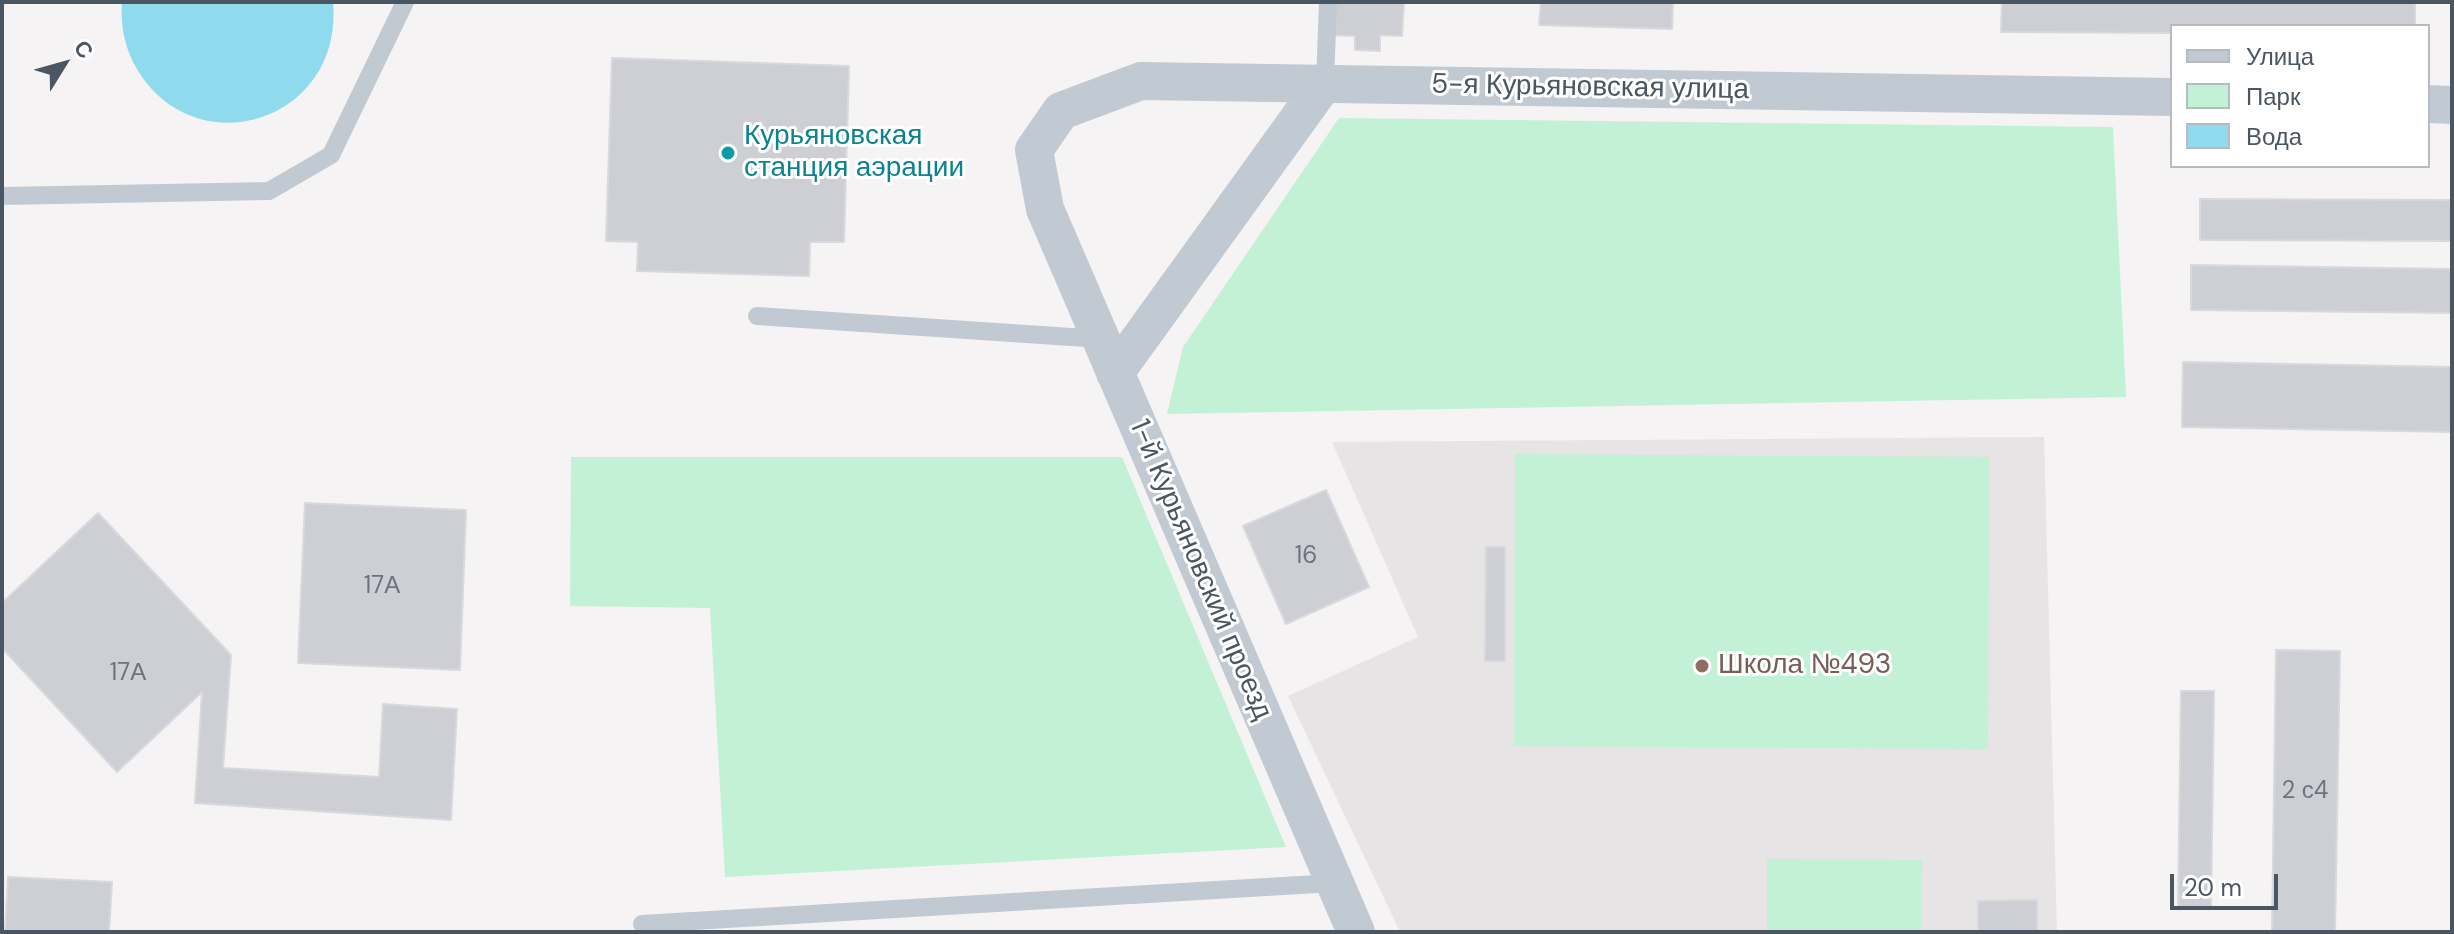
<!DOCTYPE html>
<meta charset="utf-8">
<style>
body{margin:0}
#map{position:relative;width:2454px;height:934px;overflow:hidden;background:#f5f3f3;font-family:"DM Sans",sans-serif}
canvas{display:block}
.frame{position:absolute;inset:0;border:4px solid #4a5661;pointer-events:none}
.legend{position:absolute;left:2170px;top:24px;width:260px;height:144px;box-sizing:border-box;background:#fff;border:2px solid #b7bbc0;margin:0;padding:10px 14px;list-style:none;font-size:24px;color:#4a5661}
.legend li{display:flex;align-items:center;gap:16px;height:40px}
.legend b{width:40px;border:2px solid #b7bbc0}
.north{position:absolute;left:24px;top:24px;width:80px;height:80px;-webkit-text-stroke:6px #fff;paint-order:stroke;rotate:53deg;font-size:22px;font-weight:700;line-height:32px;text-align:center;color:#4a5661}
.north::after{content:'';display:block;margin:auto;width:28px;height:36px;background:#4a5661;clip-path:polygon(50% 0,100% 100%,50% 72%,0 100%)}
.scale{position:absolute;left:2170px;top:874px;width:108px;height:36px;box-sizing:border-box;border:4px solid #4a5661;border-top:0;padding-left:10px;font-size:24px;line-height:28px;white-space:nowrap;color:#4a5661;-webkit-text-stroke:6px #fff;paint-order:stroke}
</style>
<div id="map">
<canvas width="2454" height="934"></canvas>
<div class="frame"></div>
<ul class="legend">
<li><b style="height:10px;background:#c1cad2"></b>Улица</li>
<li><b style="height:22px;background:#c3f1d5"></b>Парк</li>
<li><b style="height:22px;background:#90daee"></b>Вода</li>
</ul>
<div class="north">С</div>
<div class="scale">20 m</div>
</div>
<script>
const g = document.querySelector('canvas').getContext('2d');
g.lineJoin = 'round';
function fill(path, color) { g.fillStyle = color; g.fill(path, 'evenodd'); }
function strokePath(path, color, width, dash) { g.strokeStyle = color; g.lineWidth = width; g.lineCap = dash ? 'butt' : 'round'; g.setLineDash(dash || []); g.stroke(path); }
function drawText(font, color, halo, rows, align = 'center') {
  g.font = font + ' "DM Sans",sans-serif'; g.lineWidth = 6; g.setLineDash([]); g.textBaseline = 'middle'; g.strokeStyle = halo; g.fillStyle = color; for (const [text, x, y, turn = 0] of rows) {
    g.save(); g.translate(x, y); g.rotate((+turn || 0) * Math.PI / 180); g.textAlign = isNaN(turn) ? turn : align; if (halo) g.strokeText(text, 0, 0); g.fillText(text, 0, 0); g.restore();
  }
}
fill(new Path2D(`
 M2044 437 2057 932H1400L1288 696 1418 637 1332 442Z`), '#e6e4e5');
fill(new Path2D(`
 M1339 118 2113 127 2126 397 1167 414 1183 347Z
 M1515 454 1989 457 1988 749 1514 746Z
 M571 457H1122L1286 847 725 877 710 608 570 606Z
 M1767 859 1922 860 1921 932H1767Z`), '#c3f1d5');
fill(new Path2D(`
 M122 2H333C344 124 189 170 133 62 124 44 120 21 122 2Z`), '#90daee');
const building = new Path2D(`
 M1334 2H1404L1402 36 1380 35V51L1355 50V36L1332 35Z
 M1541 2H1673L1672 29 1539 25Z
 M2002 2H2415V26H2172V33L2001 32Z
 M612 58 849 66 844 242H810L809 276 637 271 638 242 606 241Z
 M2200 199 2452 200V241L2200 240Z
 M2191 265 2452 269V313L2191 310Z
 M2183 362 2452 367V432L2182 427Z
 M1326 490 1369 587 1286 624 1243 526Z
 M305 503 466 510 460 670 298 663Z
 M98 513 231 655 223 768 379 777 383 704 457 709 451 820 195 803 202 692 117 772 2 648V603Z
 M1486 547H1505V661H1485Z
 M2276 650 2340 651 2335 932H2272Z
 M2181 691H2214L2211 908 2178 907Z
 M8 877 112 882 109 932H5Z
 M2037 900V932H1978V901Z`);
fill(building, '#cdcfd5');
strokePath(building, '#d7d9de', 2);
strokePath(new Path2D(`
 M1325 82 1328 2
 M2 196 269 191 331 155 405 2
 M757 316 1101 339
 M642 924 1334 883`), '#c1cad2', 18);
strokePath(new Path2D(`
 M2428 104 2452 105
 M1115 373 1325 82
 M1356 932 1045 209 1034 150 1061 111 1141 81 2172 97`), '#c1cad2', 38);
for (const [x, y, r, color] of [
 [728,153,8,"#0f9aa8"],
 [1702,666,8,"#8d6e63"]
]) { const dot = new Path2D(); dot.arc(x, y, r, 0, 2 * Math.PI); g.fillStyle = color; g.fill(dot); strokePath(dot, '#fff', 3); }
drawText('24px', '#6b747e', null, [
 ["16",1306,557],
 ["17А",382,587],
 ["17А",128,674],
 ["2 с4",2305,792]
]);
drawText('28px', '#4a5661', '#fff', [
 ["5-я Курьяновская улица",1590,88,1],
 ["1-й Курьяновский проезд",1200,570,67]
]);
drawText('28px', '#0d838f', '#fff', [
 ["Курьяновская",744,137],
 ["станция аэрации",744,169]
], 'left');
drawText('28px', '#785e54', '#fff', [
 ["Школа №493",1718,666]
], 'left');
</script>
